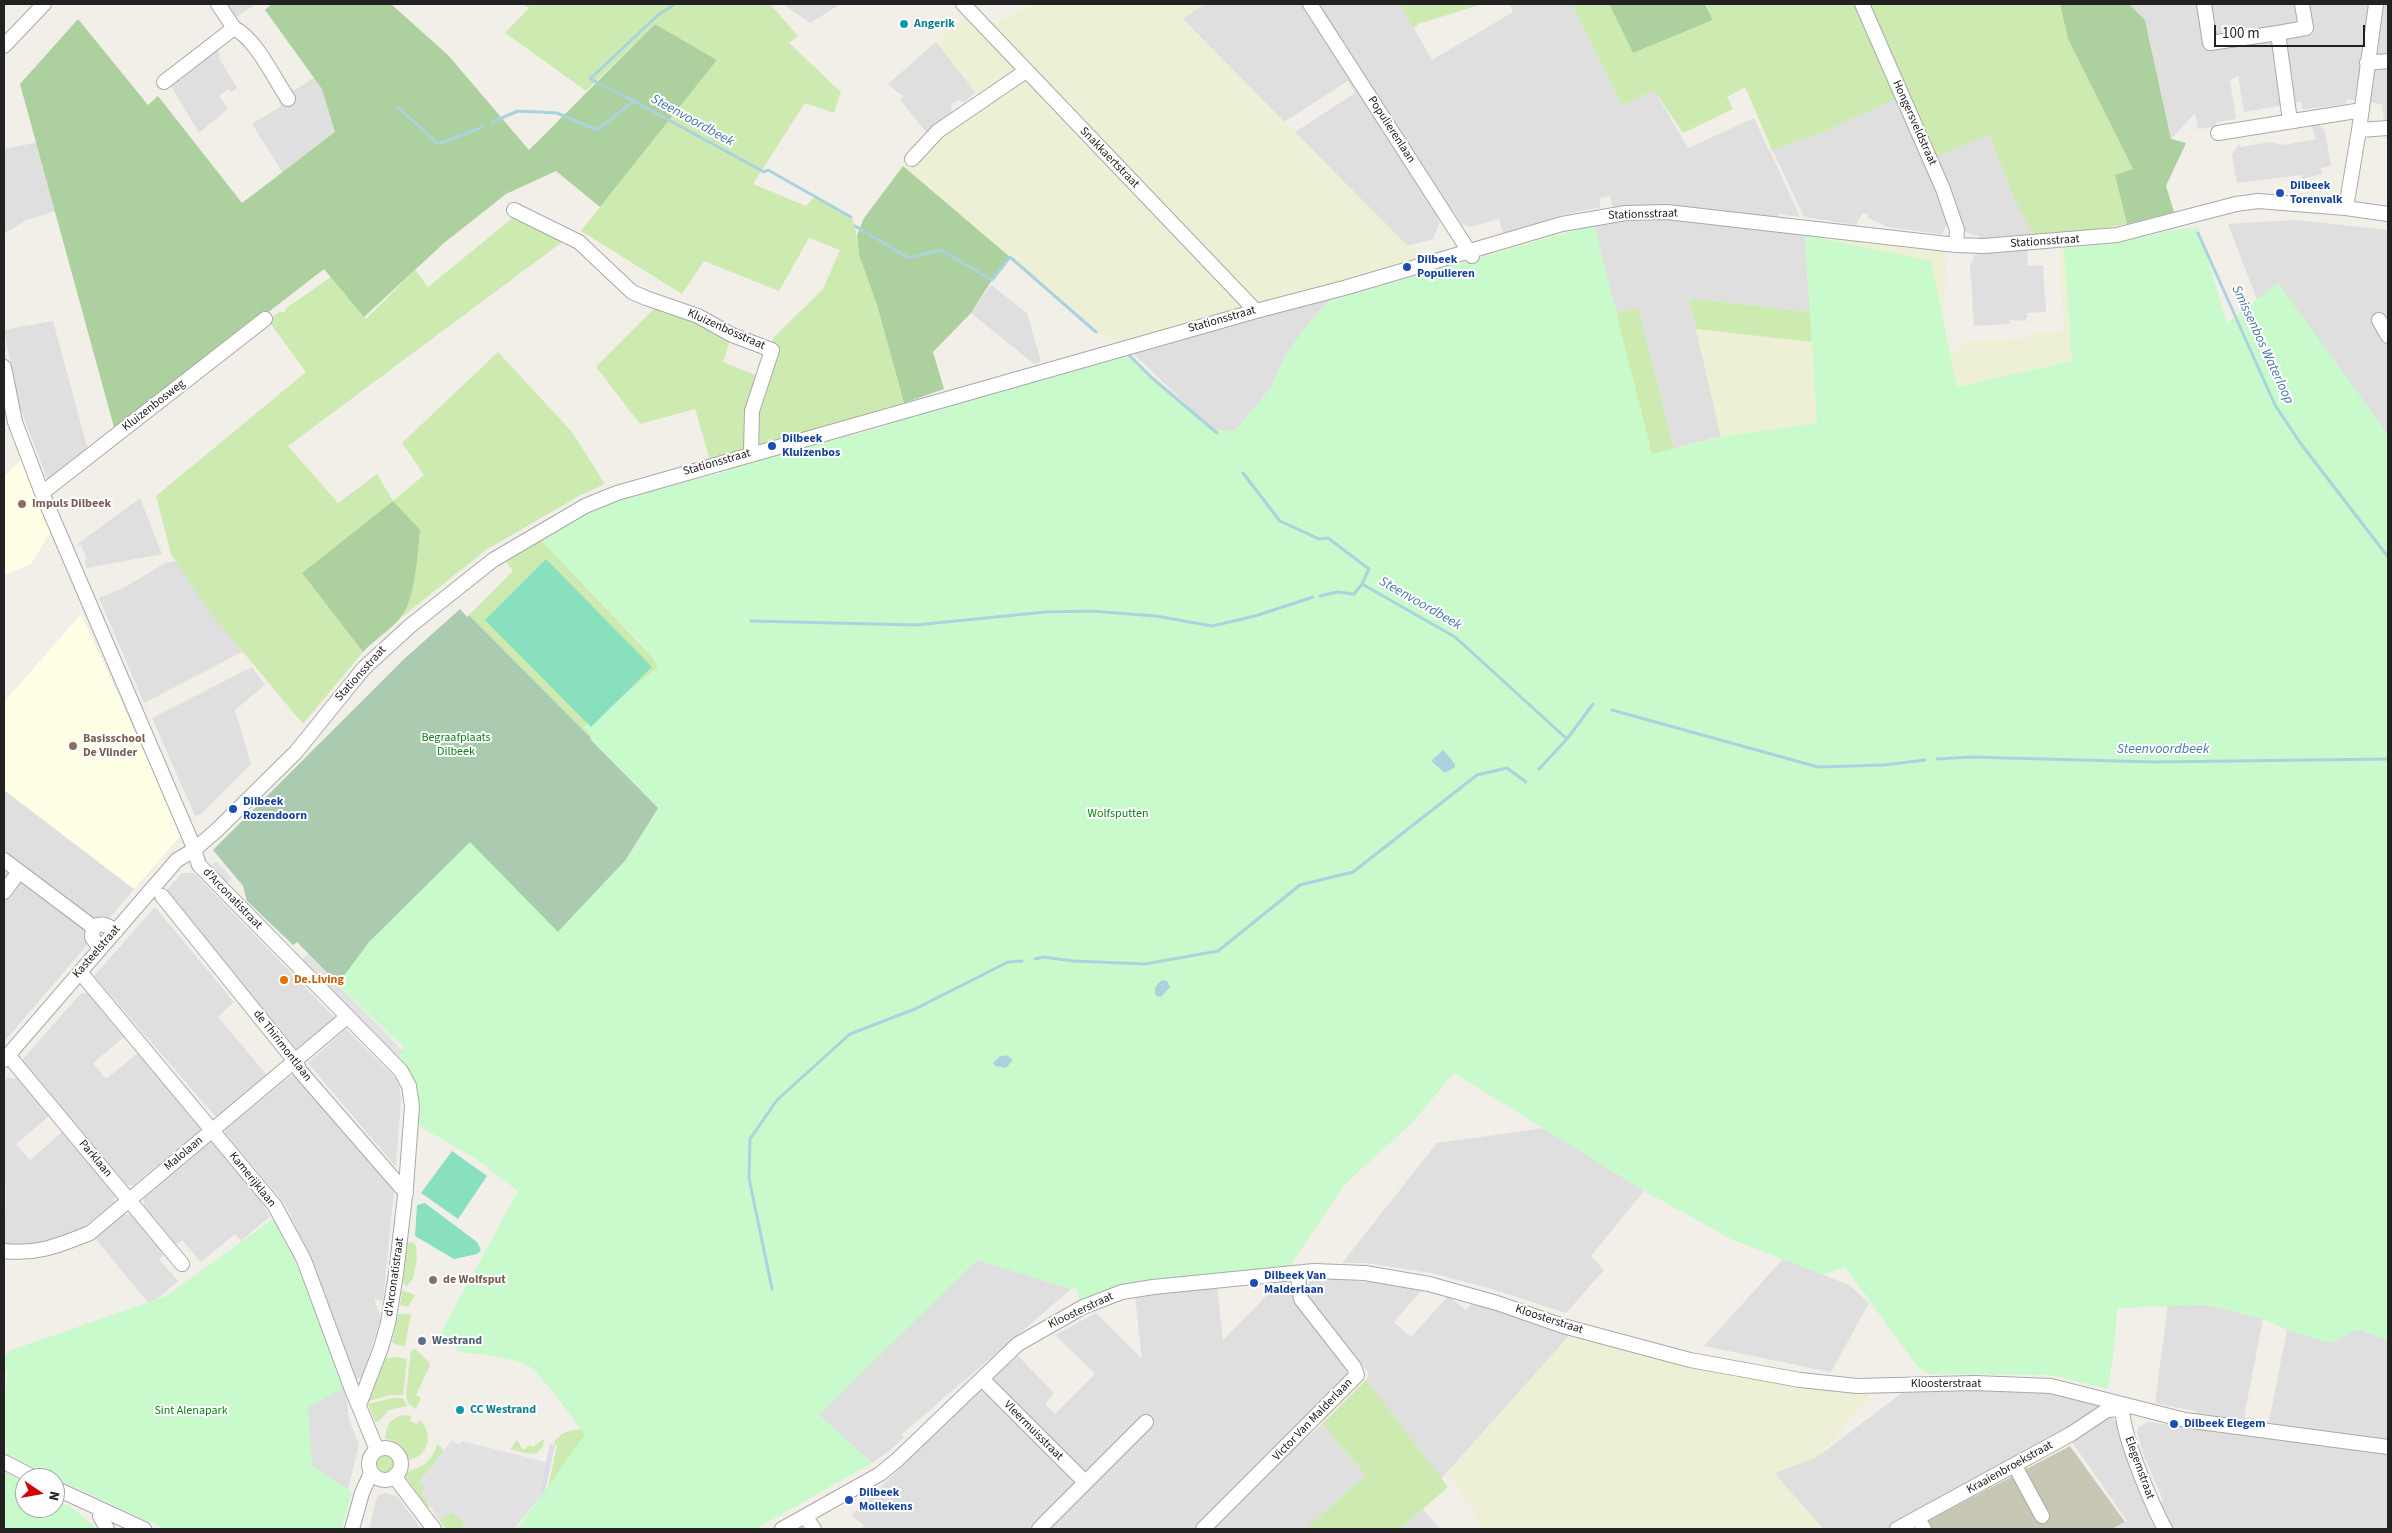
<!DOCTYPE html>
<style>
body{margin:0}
#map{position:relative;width:2392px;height:1533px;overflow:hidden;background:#f2efe9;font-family:"Source Sans 3",sans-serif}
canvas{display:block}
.frame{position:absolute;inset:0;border:5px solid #222;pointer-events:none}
.north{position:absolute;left:15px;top:1468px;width:50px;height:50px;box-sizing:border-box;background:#fff;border:1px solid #a7a7a7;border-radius:50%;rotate:102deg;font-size:14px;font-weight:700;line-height:20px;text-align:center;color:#222}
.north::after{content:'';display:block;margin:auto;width:18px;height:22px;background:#d40000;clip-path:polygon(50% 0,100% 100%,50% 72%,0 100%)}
.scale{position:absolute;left:2214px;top:25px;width:151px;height:22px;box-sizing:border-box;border:2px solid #222;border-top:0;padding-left:6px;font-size:15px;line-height:18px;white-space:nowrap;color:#222;-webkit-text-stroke:4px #fff;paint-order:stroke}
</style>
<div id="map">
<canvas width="2392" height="1533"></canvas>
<div class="frame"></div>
<div class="north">N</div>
<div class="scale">100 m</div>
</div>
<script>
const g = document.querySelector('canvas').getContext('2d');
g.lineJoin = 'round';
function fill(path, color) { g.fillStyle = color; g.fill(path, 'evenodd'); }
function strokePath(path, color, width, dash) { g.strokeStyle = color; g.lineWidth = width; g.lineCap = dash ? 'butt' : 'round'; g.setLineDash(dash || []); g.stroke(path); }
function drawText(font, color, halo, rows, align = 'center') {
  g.font = font + ' "Source Sans 3",sans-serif'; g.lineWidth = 4; g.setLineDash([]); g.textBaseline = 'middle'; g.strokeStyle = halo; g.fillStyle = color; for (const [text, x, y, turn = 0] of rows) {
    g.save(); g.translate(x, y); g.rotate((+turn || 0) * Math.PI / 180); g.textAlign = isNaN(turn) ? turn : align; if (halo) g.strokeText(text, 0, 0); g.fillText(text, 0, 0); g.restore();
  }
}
fill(new Path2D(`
 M223 4H256L235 18Z
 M783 4H841L810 23Z
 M1205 4H1400L1432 60 1513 12 1510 4H1572L1622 106 1654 90 1688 148 1754 118 1769 151 1772 150 1824 132 1906 94 1989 135 2013 196 2034 235 2027 250 2028 266 2043 265 2046 312 2026 313 2028 316 2026 317V321L2010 320V324L1974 326 1970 265 1976 253 1979 252V236L1965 232 1959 215 1947 219V225L1942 234H1939L1888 227 1868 218V214L1862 213 1856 225 1804 217 1773 151H1770L1800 217 1779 214 1777 231 1805 235 1810 312 1689 298 1721 437 1674 449 1638 308 1616 313 1594 225 1615 220 1610 196 1600 198V207L1563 215 1503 234 1499 219 1470 227 1462 224 1452 209 1437 218 1440 222 1433 239 1407 246 1295 132 1355 93 1348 81 1284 122 1182 18Z
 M2129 4H2388V150L2382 104 2347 99 2346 104 2306 109 2325 132 2331 166 2321 168 2322 174 2302 179 2301 175 2237 183 2232 155 2239 143 2240 147 2270 142 2284 145 2316 139 2306 109H2302L2301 102 2244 112 2238 76 2230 80 2236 119 2216 122V127L2198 129 2195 113 2171 139 2145 20Z
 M936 42 976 92 964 102 958 100 951 105 952 112 926 132 900 100 904 97 888 84Z
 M215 46 220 54 219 58 237 88 231 92 229 89 219 96 228 109 199 133 171 86Z
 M315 77 350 128 290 184 252 124 281 106 279 102 282 99 286 89 295 90Z
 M54 139 59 210 26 220 4 234V149Z
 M2296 220 2388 230V487L2261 310 2228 224Z
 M991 285 1027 313 1041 362 1034 364 971 313Z
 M1333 296 1304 329 1284 358 1270 389 1233 433 1222 439 1134 354Z
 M53 321 89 454 49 484 18 402 4 330Z
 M140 498 162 554 87 568 84 560 87 559 81 545 75 546Z
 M178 561 242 652 144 703 99 598 125 587 165 563Z
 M252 667 265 685 235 710 251 764 201 814 195 816 152 718Z
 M4 790 134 889 110 918 103 916 95 919 85 932 87 945 4 1042Z
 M182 873H194L335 1018 296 1049 164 893Z
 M155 907 234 1002 218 1017 267 1075 216 1117 94 976Z
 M81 993H88L124 1037 93 1063 106 1079 138 1053 201 1127 200 1131 133 1185H127L23 1063V1059Z
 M346 1029 395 1078 399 1086 401 1100 396 1167 308 1063Z
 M294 1073 394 1191 383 1301 374 1299 381 1318 362 1376 358 1379 355 1378 313 1263 285 1204 225 1133V1130Z
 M7 1078H17L49 1116 16 1144 30 1160 62 1132 115 1195 114 1203 81 1229 60 1239 34 1245 4 1244 6 1188 4 1186V1082Z
 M1552 1127 1591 1156 1644 1191 1591 1256 1604 1270 1566 1313 1489 1288 1431 1273 1367 1263H1342L1437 1143Z
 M212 1141 255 1192 270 1216 241 1241 235 1234 201 1262 182 1240 176 1245 144 1206V1198Z
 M124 1214 132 1215 164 1254 159 1259 178 1281 150 1305 95 1238Z
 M1783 1259 1849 1285 1869 1303 1831 1372 1704 1346Z
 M977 1260 1071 1289 963 1382 976 1394 981 1389 984 1391 995 1381 992 1378 1018 1356 1054 1393 1045 1404 1055 1414 1095 1374 1055 1335 1096 1313 1142 1359 1135 1296 1217 1288 1223 1340 1280 1282 1290 1286 1296 1300 1344 1362 1347 1370 1345 1380 1293 1431 1304 1441 1322 1424 1366 1475 1305 1529H860L864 1526 852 1515 975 1395 962 1382 902 1434 904 1437 889 1451 872 1463 772 1373Z
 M1317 1278 1408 1285 1422 1290 1394 1322 1411 1337 1448 1296 1466 1310 1473 1302 1570 1335 1441 1479 1366 1380 1369 1374 1309 1299 1306 1286 1310 1281Z
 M2168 1304 2208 1305 2263 1319 2244 1417 2269 1421 2287 1330 2331 1343 2357 1329 2388 1340V1529H2114L2127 1521 2067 1435 1889 1529H1823L1774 1473 1817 1457 1906 1390 2044 1391 2098 1404 2121 1427 2148 1507 2163 1500 2144 1456 2137 1433 2138 1428 2147 1422 2201 1429 2195 1411 2155 1403Z
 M340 1379 347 1399 349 1420 359 1444 346 1497 301 1493 304 1391Z
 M385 1493 397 1496 421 1529H369L376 1500 379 1495Z
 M1423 1509 1440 1529H1400Z`), '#e0dfdf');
fill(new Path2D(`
 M21 460 51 531 31 564 4 575V477Z
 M81 614 182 834 134 889 4 790V702Z`), '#ffffe5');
fill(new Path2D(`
 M2070 1446 2125 1522 2112 1529H1912Z`), '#c7c7b4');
fill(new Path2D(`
 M1033 4H1205L1182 19 1430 268 1594 225 1652 454 1721 436 1696 329 1812 342 1805 235 1947 251 1942 355H1950L1965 342 2026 338 2031 333 2064 331 2059 249 2120 244 2177 234 1903 648 1320 330 1358 279 1119 343 1096 332 903 166 938 131 1013 87 1004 77 980 98 936 42 967 16 981 30Z
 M1570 1335 1687 1364 1872 1392 1829 1446 1817 1457 1774 1473 1823 1529H1484L1447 1473Z`), '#eef0d5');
fill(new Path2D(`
 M523 4H770L798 36 789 43 841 92 834 113 805 103 753 184 806 206 815 196 851 216 855 226 859 255 877 305 904 403 710 460 695 409 640 424 596 367 657 306 697 320 730 340 723 362 763 378 769 349 774 337 823 289 840 250 809 238 779 291 704 261 682 294 581 231 717 60 655 24 586 91 505 33 529 8Z
 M1400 4H1483L1418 24 1414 29Z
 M1572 4H1609L1633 53 1713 20 1706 4H2060L2068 39 2133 169 2116 175 2127 224 2091 230 2034 235 2013 196 1989 135 1933 158 1906 94 1824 132 1772 150 1745 87 1727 97 1733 109 1683 133 1654 90 1622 106Z
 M515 216 565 240 288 446 338 503 377 474 393 501 424 475 402 443 498 352 572 432 605 484 579 496 486 550 402 617 408 601 393 501 302 573 363 652 303 724 208 610 171 554 156 496 306 372 267 319 280 312H285L286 308 331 277 366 319 415 270 428 287Z
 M1689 298 1810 312 1812 342 1696 329Z
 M1638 308 1674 449 1652 454 1616 313Z
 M540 539 662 667 590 739 469 615 513 571 505 560Z
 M413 1242 416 1246 417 1259 413 1279 407 1286 403 1283 407 1243Z
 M402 1290 415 1295 408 1307 400 1305Z
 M398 1314H411L405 1346 396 1345 392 1341Z
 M411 1349 413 1351 415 1349 428 1361 430 1366 416 1395 421 1398 416 1409 408 1403 406 1396Z
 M396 1357 407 1359 403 1395H390L369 1401 386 1358Z
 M1366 1380 1448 1487 1400 1529H1305L1366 1475 1322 1424Z
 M392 1398H403L407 1406 389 1410 378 1422H375L368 1404Z
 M404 1415 412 1416 410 1421 417 1424 420 1420C434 1434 429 1457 408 1460 406 1448 397 1440 385 1439 387 1425 389 1418 404 1415Z
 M581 1429 589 1433 547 1493 557 1445 553 1444C558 1433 570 1430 581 1429Z
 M544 1439 543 1446 537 1453 530 1454 510 1449 517 1440 523 1450 530 1445 533 1447Z
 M437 1443 444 1451 419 1482 426 1487 422 1493 430 1506 428 1508 406 1478V1474C410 1469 412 1470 417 1468 428 1464 435 1454 437 1443Z
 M375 1463a10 10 0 1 1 20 0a10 10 0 1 1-20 0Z
 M451 1512 464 1522V1529H446L439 1520Z`), '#cdebb0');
fill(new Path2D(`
 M272 4H391L448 55 529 150 655 24 717 60 600 207 556 171 506 194 444 243 364 317 324 269 115 431 20 84 78 19 148 105 158 96 242 203 335 132 322 89 265 10Z
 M1609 4H1705L1713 20 1633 53Z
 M2060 4H2129L2145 20 2171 139 2186 143 2166 186 2174 212 2127 224 2115 175 2133 169 2068 39Z
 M903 166 1010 257 992 280 971 313 933 352 944 389 904 403 877 305 859 255 857 235 864 218Z
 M393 501 420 530C418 551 415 601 401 617 391 630 375 639 363 652L302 573Z`), '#add19e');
fill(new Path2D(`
 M460 609 467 617 469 615 659 807 625 861 558 932 370 941 338 984 297 942 293 945 247 901 243 886 213 850 403 660Z`), '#aacbaf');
fill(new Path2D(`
 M1594 225 1652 454 1721 437 1817 423 1805 235 1931 261 1957 387 2072 361 2064 248 2118 243 2173 230 2198 227 2227 323 2278 283 2388 434V1340L2357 1329 2331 1343 2287 1330 2263 1319 2208 1305 2117 1308 2115 1341 2108 1389 2050 1375 1928 1374 1916 1365 1845 1267 1823 1275 1733 1240 1644 1191 1454 1073 1413 1122 1345 1184 1290 1266 1120 1286 1080 1301 1077 1289H1071L977 1260 819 1415 872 1463 756 1529H517L585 1435C577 1423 539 1372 529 1366 507 1356 480 1355 457 1351L454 1343 438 1338 518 1191 476 1159 418 1125C420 1091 415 1084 396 1058L404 1048 338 984 370 941 470 842 558 932 625 861 659 809 590 739 592 737 584 727 658 667 647 650 540 539 586 510 647 491V492L729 471V467L887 426 888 423 1127 356 1213 429 1235 431 1270 389 1284 358 1304 329 1333 296 1344 293 1345 296Z
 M273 1219 302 1275 344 1388 308 1407 312 1466 352 1492 342 1529H165L4 1455 8 1452C0 1430 6 1393 8 1370L4 1369V1358L9 1351 166 1296Z
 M4 1472 25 1483V1508H55V1498L74 1509 97 1529H4Z`), '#c8facc');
fill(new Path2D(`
 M546 559 652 667 591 727 485 620Z
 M452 1151 487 1176 458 1219 421 1193Z
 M425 1203 477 1242 481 1250 477 1254 454 1259 415 1236 417 1205Z`), '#88e0be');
fill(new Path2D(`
 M216 861 232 878 225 885 209 867Z
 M308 954 403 1051 396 1057 300 961Z
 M452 1440 459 1445 462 1441 546 1462 539 1493 542 1495 514 1529H499L495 1527 492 1529H464L462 1526 464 1522 451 1512 439 1520 422 1493 425 1487 419 1482Z`), '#e2e2e2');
fill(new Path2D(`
 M550 1444 555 1445 545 1492 542 1495 539 1493Z`), '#dddde8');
fill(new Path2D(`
 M1443 750 1455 764V767L1445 773 1431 761Z
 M1162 980 1167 981 1170 987 1161 997 1156 996C1153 988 1157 984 1162 980Z
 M1006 1055 1013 1060 1006 1068 995 1066 993 1063 999 1057Z`), '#aad3df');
strokePath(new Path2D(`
 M634 101 590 79 658 15 675 4
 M398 107 438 144 483 127
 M492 122 518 111 557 113 597 130 634 101 764 172 768 170 851 217
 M855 226 909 258 941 250 992 280 1010 257 1096 332
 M2198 233 2275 405 2301 444 2388 557
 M1129 355 1151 377 1217 433
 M1243 473 1280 521 1319 539 1328 538 1369 569 1362 584 1455 637 1567 739 1593 704
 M1320 596 1337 592 1354 594 1362 584
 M751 621 916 625 1045 612 1091 611 1156 616 1212 626 1255 616 1313 597
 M1612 710 1818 767 1884 765 1925 760
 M1937 759 1971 757 2154 762 2388 759
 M1539 769 1567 739
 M1035 959 1043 957 1074 961 1145 964 1218 951 1300 885 1353 872 1477 775 1507 768 1526 782
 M772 1289 749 1178 750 1139 777 1100 850 1034 915 1009 1008 962 1022 961`), '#aad3df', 3);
const minor = new Path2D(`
 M963 4 1256 311
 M1310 4 1472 256
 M1862 4 1943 189 1957 230 1956 245
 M2204 4 2210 43 2278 33
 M234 28C256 39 274 78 288 99
 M4 46 44 4
 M2367 63 2388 61
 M164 82 234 28 218 4
 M2290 121 2278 33 2306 28 2302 4
 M2359 130 2388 128
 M2218 133 2362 110
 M912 159 938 131 1026 71
 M2346 208 2359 130 2376 4
 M514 210 579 242 632 292 646 298 698 316 732 335 772 350 752 411 751 453
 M2379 320 2388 336
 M4 367 15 422 42 493 192 843 199 865 401 1071 409 1086 412 1106 406 1187 396 1274 388 1323 381 1348 359 1405
 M42 493 265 319
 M4 860 93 927 92 937 100 949
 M4 892 19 872
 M162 896 295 1061 300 1071 406 1193
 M93 927C102 922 107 925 116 931
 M80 972 275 1206 304 1260 351 1387 377 1450
 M8 1055 182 1264
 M4 1060 177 860 194 850 217 830 296 752 364 668 410 626 493 560 585 506 617 493 1256 311 1344 288 1562 224 1626 213 1667 212 1956 245 1984 246 2117 235 2236 204 2258 201 2346 208 2388 214
 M4 1251C37 1255 60 1245 90 1233L347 1017
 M982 1379 1085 1482
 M2124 1405C2115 1421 2155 1511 2165 1529
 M369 1464a16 16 0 1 1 32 0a16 16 0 1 1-32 0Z
 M4 1462 35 1478
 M2015 1466 2042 1516
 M394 1476 434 1529
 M55 1488 144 1529
 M101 1510 100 1516 107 1529
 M805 1516 814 1529
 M1918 1518 1924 1529
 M352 1529 362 1493 371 1473
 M782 1529 880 1474 897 1460 1018 1344 1083 1307 1122 1292 1153 1287 1314 1271 1365 1273 1429 1284 1497 1303 1563 1326 1690 1360 1800 1380 1857 1386 1975 1383 2051 1386 2185 1420 2388 1447
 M1039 1529 1146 1422
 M1203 1529 1357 1375 1354 1367 1301 1299 1298 1278 1293 1273
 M1897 1529 2071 1434 2107 1410 2122 1409`);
strokePath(minor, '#a9a9a9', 16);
strokePath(minor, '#fff', 14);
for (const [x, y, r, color] of [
 [904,24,5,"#0f9aa8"],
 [2280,193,5,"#1a4fb4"],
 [1407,267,5,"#1a4fb4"],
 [772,446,5,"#1a4fb4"],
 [22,504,5,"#8d6e63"],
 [73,746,5,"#8d6e63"],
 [233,809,5,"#1a4fb4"],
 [284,980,5,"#e8710a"],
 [433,1280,5,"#8d6e63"],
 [1254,1283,5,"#1a4fb4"],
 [422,1341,5,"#5c6f8a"],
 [460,1410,5,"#0f9aa8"],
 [2174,1424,5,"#1a4fb4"],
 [849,1500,5,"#1a4fb4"]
]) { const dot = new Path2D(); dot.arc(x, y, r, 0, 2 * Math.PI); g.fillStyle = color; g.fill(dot); strokePath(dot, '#fff', 2); }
drawText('bold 12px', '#0d838f', '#fff', [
 ["Angerik",914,24],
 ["CC Westrand",470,1410]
], 'left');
drawText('12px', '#222', '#fff', [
 ["Hongersveldstraat",1914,123,66],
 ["Populierenlaan",1391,130,57],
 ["Snakkaertstraat",1109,158,46],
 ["Stationsstraat",1643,215,-2],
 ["Stationsstraat",2045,242,-4],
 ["Stationsstraat",1222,320,-16],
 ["Kluizenbosstraat",726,330,24],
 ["Kluizenbosweg",154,406,-38],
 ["Stationsstraat",717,463,-16],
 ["Stationsstraat",361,674,-48],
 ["d'Arconatistraat",232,899,46],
 ["Kasteelstraat",97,952,-49],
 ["de Thirimontlaan",282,1046,52],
 ["Malolaan",184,1154,-40],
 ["Parklaan",95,1159,50],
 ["Kamerijklaan",252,1180,51],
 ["d'Arconatistraat",395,1277,-82],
 ["Kloosterstraat",1081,1311,-25],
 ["Kloosterstraat",1549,1320,18],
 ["Kloosterstraat",1946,1384],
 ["Victor Van Malderlaan",1313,1420,-46],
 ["Vleermuisstraat",1033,1431,45],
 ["Kraaienbroekstraat",2010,1468,-29],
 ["Elegemstraat",2139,1468,70]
]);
drawText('bold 12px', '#164399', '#fff', [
 ["Dilbeek",2290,186],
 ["Torenvalk",2290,200],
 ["Dilbeek",1417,260],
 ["Populieren",1417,274],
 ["Dilbeek",782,439],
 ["Kluizenbos",782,453],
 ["Dilbeek",243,802],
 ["Rozendoorn",243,816],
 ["Dilbeek Van",1264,1276],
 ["Malderlaan",1264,1290],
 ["Dilbeek Elegem",2184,1424],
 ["Dilbeek",859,1493],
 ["Mollekens",859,1507]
], 'left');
drawText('bold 12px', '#785e54', '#fff', [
 ["Impuls Dilbeek",32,504],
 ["Basisschool",83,739],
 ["De Vlinder",83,753],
 ["de Wolfsput",443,1280]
], 'left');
drawText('12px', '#0c8416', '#fff', [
 ["Begraafplaats",456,738],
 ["Dilbeek",456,752],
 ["Wolfsputten",1118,814],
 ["Sint Alenapark",191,1411]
]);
drawText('bold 12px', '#c56008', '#fff', [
 ["De.Living",294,980]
], 'left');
drawText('bold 12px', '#4e5e75', '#fff', [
 ["Westrand",432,1341]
], 'left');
drawText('italic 14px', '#4a7aab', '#fff', [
 ["Steenvoordbeek",692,121,29],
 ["Smissenbos Waterloop",2262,345,65],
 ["Steenvoordbeek",1420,604,30],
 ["Steenvoordbeek",2163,750]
]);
</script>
